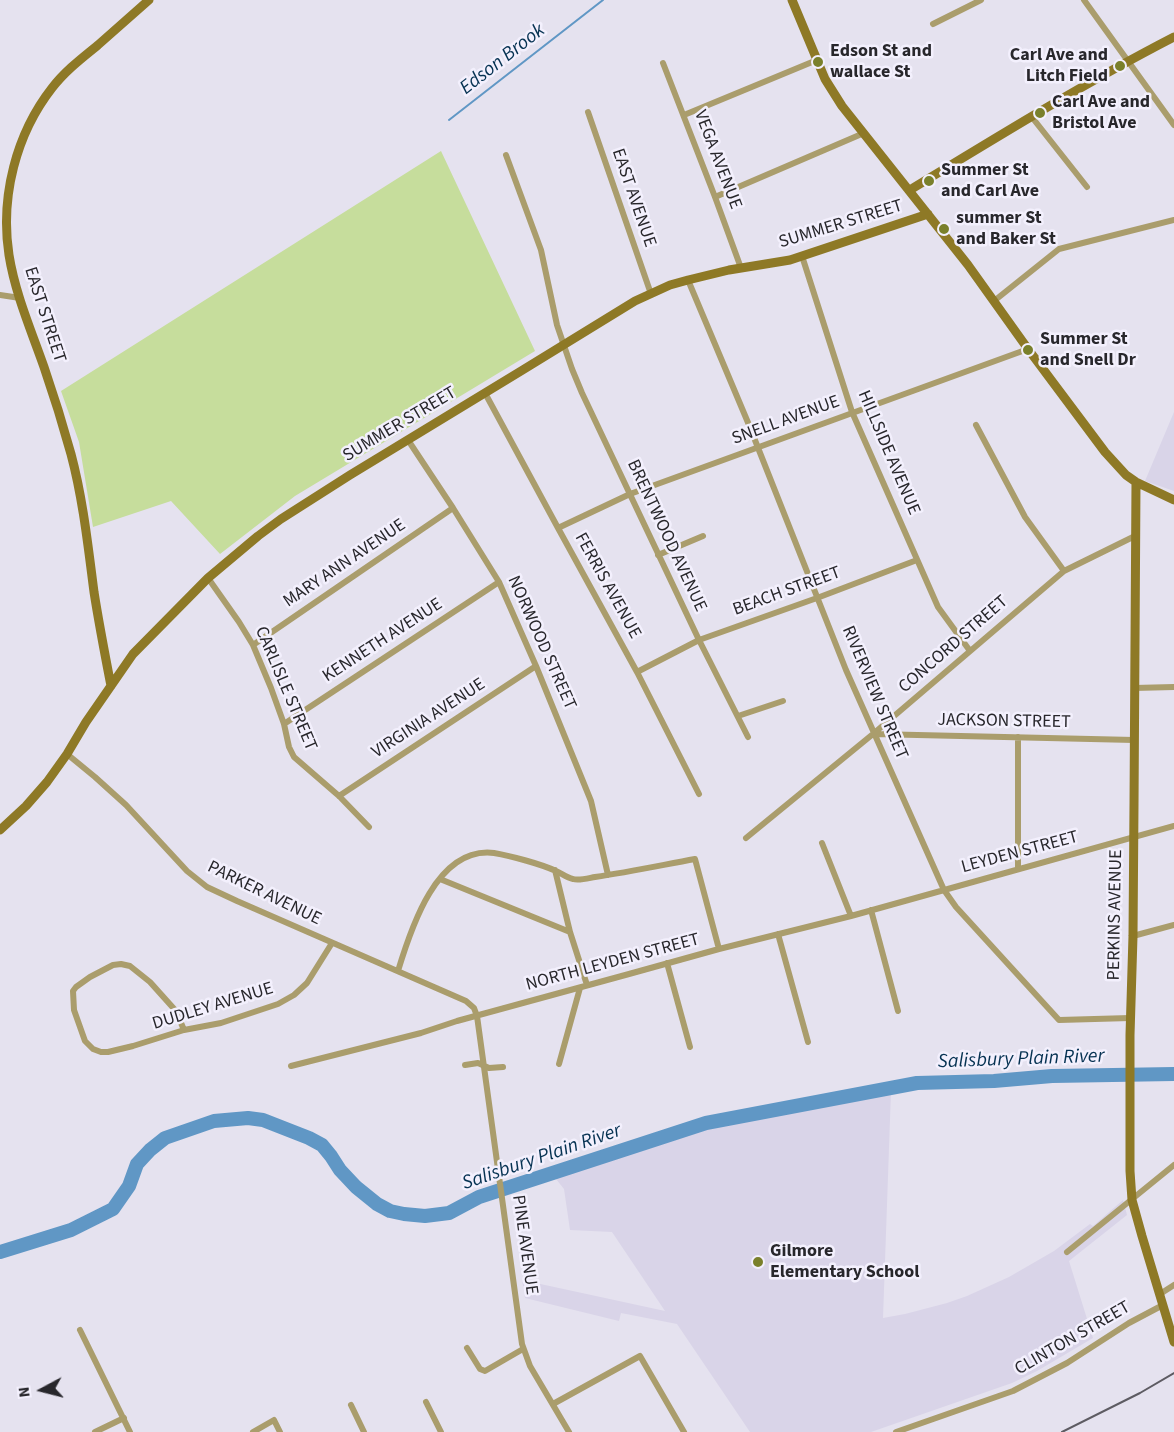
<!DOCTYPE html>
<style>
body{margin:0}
#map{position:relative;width:1174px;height:1432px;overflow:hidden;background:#e5e2ef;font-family:"Source Sans 3",sans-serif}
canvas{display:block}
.north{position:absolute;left:12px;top:1360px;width:60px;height:60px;-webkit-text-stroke:4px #f3f0fd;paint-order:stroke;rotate:263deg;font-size:16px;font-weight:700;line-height:24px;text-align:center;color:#28272c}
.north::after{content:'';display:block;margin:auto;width:21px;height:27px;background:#28272c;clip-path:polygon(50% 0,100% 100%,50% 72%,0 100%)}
</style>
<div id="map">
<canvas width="1174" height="1432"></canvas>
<div class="north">N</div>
</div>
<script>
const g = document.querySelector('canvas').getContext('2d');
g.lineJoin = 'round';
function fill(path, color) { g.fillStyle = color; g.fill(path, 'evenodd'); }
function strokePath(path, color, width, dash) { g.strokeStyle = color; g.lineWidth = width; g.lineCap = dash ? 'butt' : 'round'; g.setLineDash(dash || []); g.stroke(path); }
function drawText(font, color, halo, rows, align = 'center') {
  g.font = font + ' "Source Sans 3",sans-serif'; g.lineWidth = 5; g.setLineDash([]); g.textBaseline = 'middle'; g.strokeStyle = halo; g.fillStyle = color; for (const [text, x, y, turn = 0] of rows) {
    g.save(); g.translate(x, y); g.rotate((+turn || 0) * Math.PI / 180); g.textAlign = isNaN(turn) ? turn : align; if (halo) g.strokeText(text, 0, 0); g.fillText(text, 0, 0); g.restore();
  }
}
fill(new Path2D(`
 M1174 412V491L1145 481Z
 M891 1091 883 1318 905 1314 947 1303 967 1296 1009 1277 1054 1251 1090 1224 1093 1226 1123 1200 1127 1215 1069 1261 1093 1338 1037 1371 1012 1383 871 1432H750L677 1324 621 1313 619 1321 525 1298 522 1280 665 1311 612 1232 570 1230 564 1189 552 1174 681 1133Z`), '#d9d4e8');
fill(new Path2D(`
 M441 151 535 351 295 496 220 554 171 501 93 527 79 442 61 391Z`), '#c6dd9c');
strokePath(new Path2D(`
 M449 120 603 0`), '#6097c5', 2);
strokePath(new Path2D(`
 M0 1252 71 1230 113 1209 129 1186 137 1164 150 1150 165 1138 214 1121 248 1118 263 1120 309 1138 322 1145 331 1156 340 1170 356 1187 377 1204 390 1211 404 1214 425 1216 449 1213 479 1197 706 1123 917 1083 994 1081 1052 1076 1174 1074`), '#6097c5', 14);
strokePath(new Path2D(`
 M1084 0 1174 125
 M933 24 981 0
 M663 63 715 197 741 268
 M588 112 651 294
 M684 115 817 60
 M1031 116 1087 187
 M506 155 541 250 557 325 572 369 582 393 699 640 748 737
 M715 197 864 133
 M802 256 852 412 938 607 970 651
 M688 280 749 425 846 670 944 890 956 907 1059 1020 1130 1018
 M0 295 20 298
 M994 301 1059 249 1174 220
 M485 393 558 528 637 672 699 794
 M976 425 1025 517 1064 571
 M408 440 453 508 499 582 536 666 591 801 608 875
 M558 528 630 494 1028 349
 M658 555 703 536
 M208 578 239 622 253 645 271 688 284 724 289 747 294 757 339 796 369 827
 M253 645 453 508
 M637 672 699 640 817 598 917 560
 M1134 688 1174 687
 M738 716 783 701
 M284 724 499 582
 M874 734 1134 740
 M67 754 95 777 126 805 187 871 207 887 237 901 466 1001 474 1008 477 1016 522 1344 530 1366 569 1432
 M339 796 536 666
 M746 838 873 734 1064 571 1135 536
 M822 843 851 916
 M1018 869V737
 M555 870 570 932 587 985
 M440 879 570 932
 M871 910 898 1011
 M778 934 808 1042
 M1133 936 1174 925
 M667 963 690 1047
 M398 971C411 928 437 846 494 853 511 856 541 864 556 871 561 873 567 878 573 879 579 881 589 878 595 877 629 872 662 865 695 859L719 949
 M184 1030 176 1011 150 982 130 966 121 964 113 965 90 977 76 987 73 991 74 1010 85 1041 93 1049 101 1052H108L133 1046 184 1030 221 1023 278 1004 294 995 307 983 332 943
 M559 1064 580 988
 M465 1065 478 1063 489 1068 503 1067
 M291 1066 421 1033 457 1021 629 974 719 949 851 916 1174 826
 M1067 1252 1174 1165
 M1160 1294 1174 1285
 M80 1330 130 1432
 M467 1348 480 1369 485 1371 523 1349
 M426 1402 441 1432
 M553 1404 640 1356 684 1432
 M351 1405 364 1432
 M95 1432 124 1418
 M253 1432 274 1420 280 1432
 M896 1432 1013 1391 1067 1363 1129 1323 1163 1305`), '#aa9d6c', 6);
strokePath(new Path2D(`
 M792 0 825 79 842 106 968 265 1028 349 1105 452 1126 475 1136 482 1174 500
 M910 190C997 137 1083 84 1174 37
 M1136 482 1134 805 1133 936 1130 1035V1171L1132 1200 1142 1236 1174 1342
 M111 686C105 655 99 624 94 592 88 546 83 499 71 454 63 425 54 396 44 367 31 330 15 293 9 255 0 197 16 134 52 88 65 71 82 58 98 45 115 30 132 15 149 0
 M0 830 26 806 47 782 67 754 86 722 133 654 208 578 258 536 281 519 350 475 521 371 635 301 670 285 688 280 729 270 790 260 928 214`), '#8e7926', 9);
strokePath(new Path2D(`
 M1062 1432 1140 1393 1174 1373`), '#5d5b62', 2);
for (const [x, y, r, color] of [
 [818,62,6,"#7a802b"],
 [1120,66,6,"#7a802b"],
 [1040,113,6,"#7a802b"],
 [929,181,6,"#7a802b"],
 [944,229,6,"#7a802b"],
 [1028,350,6,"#7a802b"],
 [758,1262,6,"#7a802b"]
]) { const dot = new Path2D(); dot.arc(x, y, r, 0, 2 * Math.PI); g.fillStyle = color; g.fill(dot); strokePath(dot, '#f3f0fd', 2); }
drawText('bold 18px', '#28272c', '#f3f0fd', [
 ["Edson St and",830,52],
 ["wallace St",830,73],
 ["Carl Ave and",1108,56,"right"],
 ["Litch Field",1108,77,"right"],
 ["Carl Ave and",1052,103],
 ["Bristol Ave",1052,124],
 ["Summer St",941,171],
 ["and Carl Ave",941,192],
 ["summer St",956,219],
 ["and Baker St",956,240],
 ["Summer St",1040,340],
 ["and Snell Dr",1040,361],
 ["Gilmore",770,1252],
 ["Elementary School",770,1273]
], 'left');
drawText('18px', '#28272c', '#f3f0fd', [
 ["VEGA AVENUE",717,160,69],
 ["EAST AVENUE",633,198,71],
 ["SUMMER STREET",841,225,-17],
 ["EAST STREET",44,315,72],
 ["SNELL AVENUE",786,421,-20],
 ["SUMMER STREET",400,425,-31],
 ["HILLSIDE AVENUE",888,453,67],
 ["BRENTWOOD AVENUE",666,536,65],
 ["MARY ANN AVENUE",345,564,-34],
 ["FERRIS AVENUE",607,586,61],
 ["BEACH STREET",787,592,-20],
 ["KENNETH AVENUE",383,641,-33],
 ["NORWOOD STREET",541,643,66],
 ["CONCORD STREET",954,645,-41],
 ["CARLISLE STREET",285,689,67],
 ["RIVERVIEW STREET",874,693,67],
 ["VIRGINIA AVENUE",429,719,-33],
 ["JACKSON STREET",1004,722,1],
 ["LEYDEN STREET",1020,853,-15],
 ["PARKER AVENUE",264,894,26],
 ["PERKINS AVENUE",1116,915,-89],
 ["NORTH LEYDEN STREET",613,963,-15],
 ["DUDLEY AVENUE",213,1007,-17],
 ["PINE AVENUE",524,1245,82],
 ["CLINTON STREET",1073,1339,-30]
]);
drawText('italic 20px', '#063252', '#f3f0fd', [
 ["Edson Brook",503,60,-38],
 ["Salisbury Plain River",1021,1060,-2],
 ["Salisbury Plain River",542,1158,-19]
]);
</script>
